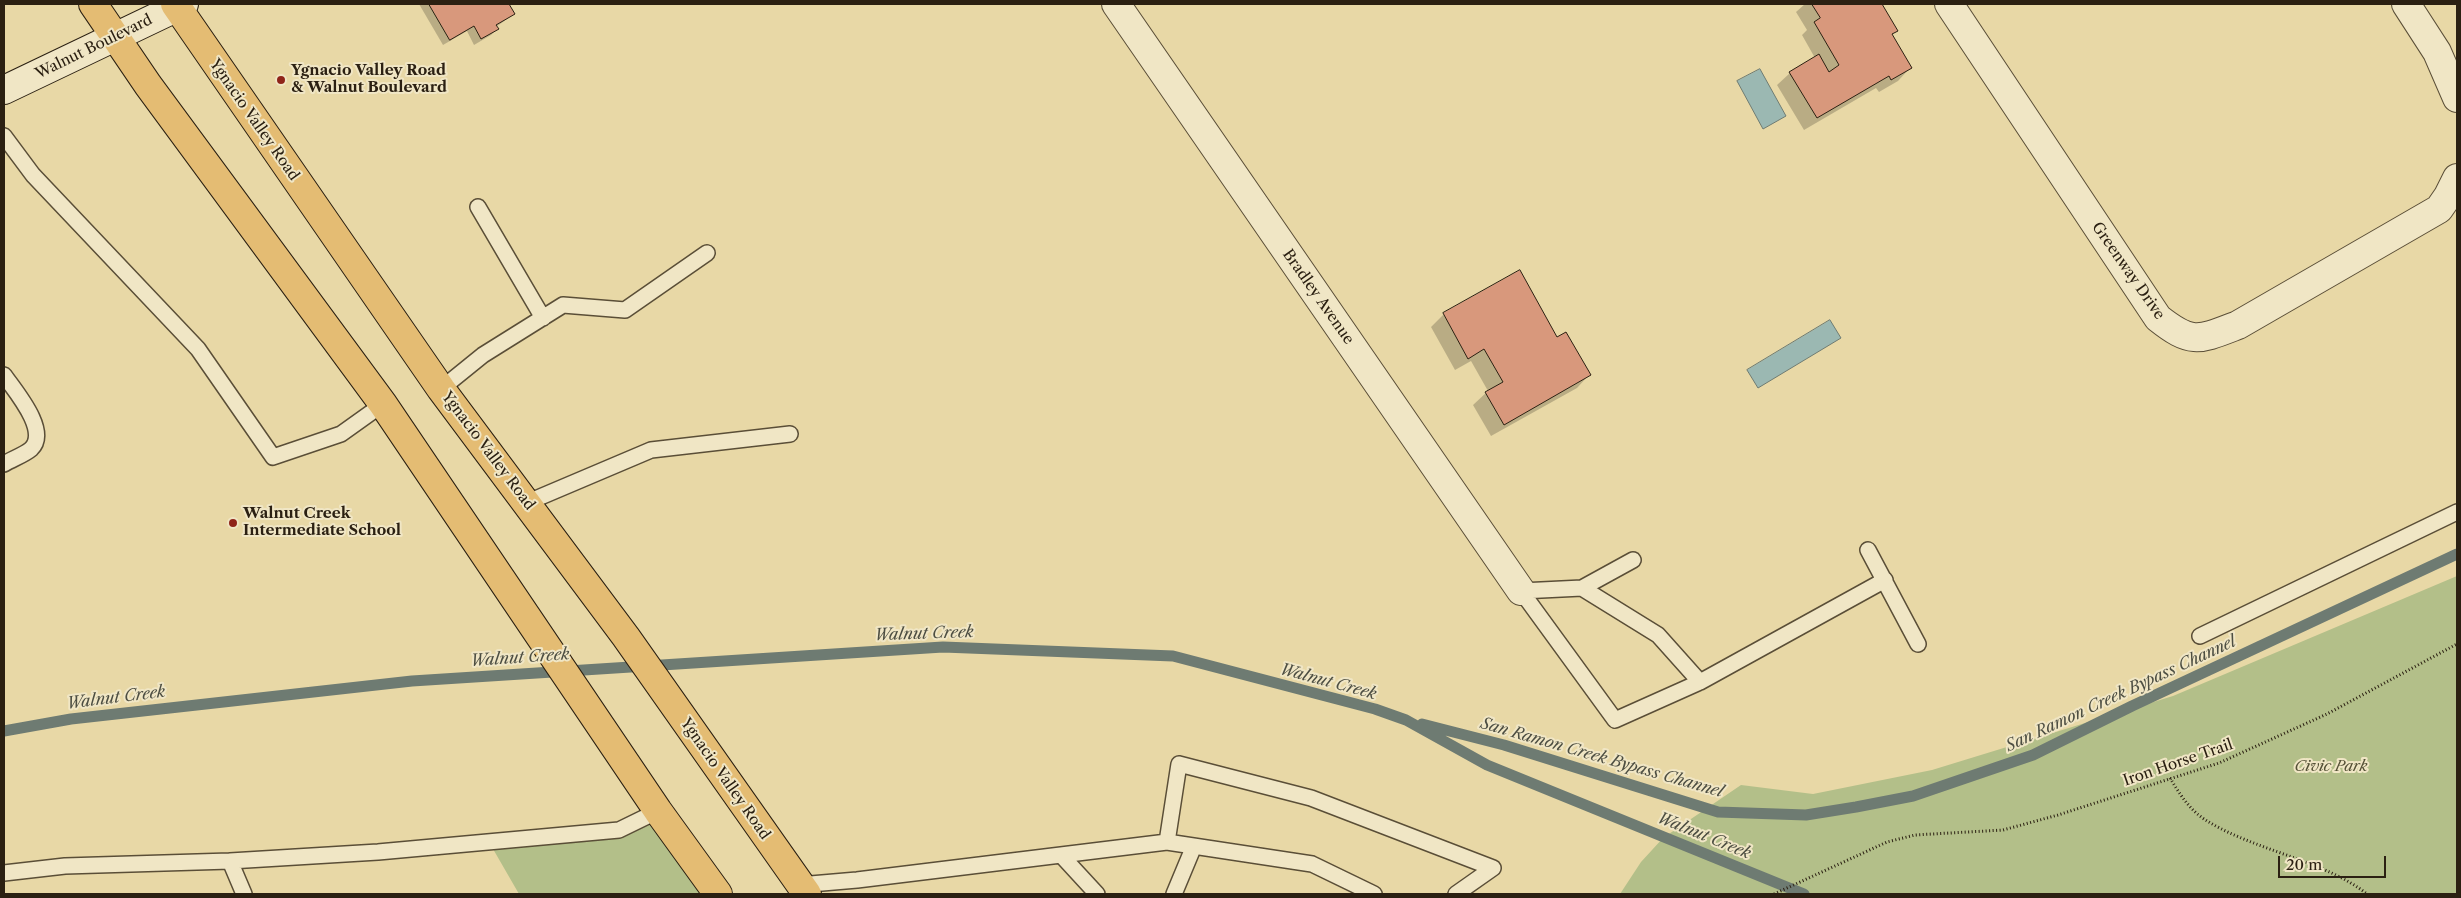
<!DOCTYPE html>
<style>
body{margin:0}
#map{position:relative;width:2461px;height:898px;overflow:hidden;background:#e8d8a6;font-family:"Libre Caslon Text",serif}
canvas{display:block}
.frame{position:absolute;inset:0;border:5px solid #2b2012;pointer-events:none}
.scale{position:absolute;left:2278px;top:856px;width:108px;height:22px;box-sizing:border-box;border:2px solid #2b2012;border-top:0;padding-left:6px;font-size:15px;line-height:18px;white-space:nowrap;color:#2b2012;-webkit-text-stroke:4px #f0e6c5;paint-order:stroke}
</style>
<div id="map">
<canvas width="2461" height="898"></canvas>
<div class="frame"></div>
<div class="scale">20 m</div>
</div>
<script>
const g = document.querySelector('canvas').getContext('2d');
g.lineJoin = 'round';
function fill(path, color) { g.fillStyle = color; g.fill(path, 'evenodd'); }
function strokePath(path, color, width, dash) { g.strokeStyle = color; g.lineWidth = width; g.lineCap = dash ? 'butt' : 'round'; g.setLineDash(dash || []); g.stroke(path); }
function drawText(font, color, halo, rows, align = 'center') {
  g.font = font + ' "Libre Caslon Text",serif'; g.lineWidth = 4; g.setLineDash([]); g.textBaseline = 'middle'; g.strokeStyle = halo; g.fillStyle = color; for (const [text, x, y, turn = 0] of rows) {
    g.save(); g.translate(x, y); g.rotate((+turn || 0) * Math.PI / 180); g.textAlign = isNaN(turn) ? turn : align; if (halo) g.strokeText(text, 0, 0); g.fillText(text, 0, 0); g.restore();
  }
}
fill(new Path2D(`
 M2457 576V894H1620L1641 862 1663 838 1741 785 1813 794 1932 770 2173 696Z
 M658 811 718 894H519L489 842 619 830Z`), '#b3bf89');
const water = new Path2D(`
 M1760 69 1786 116 1763 129 1737 81Z
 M1830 320 1841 338 1758 388 1747 370Z`);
fill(water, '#9bb8b2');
strokePath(water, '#6e7b72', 1);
fill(new Path2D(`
 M419 4H508L514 14 496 27 497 29 491 35 474 45 467 31 443 45Z
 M1805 4H1881L1897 31 1891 36 1910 68 1898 81 1879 92 1876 88 1804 130 1777 85 1790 73 1815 58 1802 35 1807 30 1796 12Z
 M1519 272 1557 339 1589 375 1577 388 1491 436 1473 405 1488 391 1471 361 1455 370 1431 327 1444 314Z`), '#0003');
strokePath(new Path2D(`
 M1422 724 1504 745 1718 812 1806 815 1856 807 1913 796 2033 755 2132 706 2457 554
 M4 731 71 719 412 681 943 647 1173 656 1375 709 1406 720 1487 765 1804 894`), '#6e7b72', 11);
const building = new Path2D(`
 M429 4H509L515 14 496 25 499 29 481 39 474 26 450 40Z
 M1812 4H1882L1898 31 1892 34 1912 68 1891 80 1889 76 1817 118 1789 72 1819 54 1829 72 1839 65 1814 22 1820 18Z
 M1520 270 1557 337 1566 332 1591 375 1504 425 1485 392 1503 382 1484 349 1468 359 1443 313Z`);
fill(building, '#d8987c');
strokePath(building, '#2b2012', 1);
const lane = new Path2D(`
 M4 136 33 175 198 349 273 457 341 434 383 404
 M478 207 543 318
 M4 375C15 391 50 431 31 449 24 455 12 459 4 464
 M441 389 483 355 563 305 625 310 707 253
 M526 503 651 450 790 434
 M1868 550 1918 644
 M1582 588 1633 560
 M1521 591 1615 720 1700 682 1885 580
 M1521 591 1582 588 1658 635 1700 682
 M2200 636 2457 512
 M1167 842 1179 764 1311 798 1493 868 1456 894
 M1061 855 1097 894
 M4 873 65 866 230 861
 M799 885 857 880 1167 842 1312 864 1374 894
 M244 894 230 861 378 852 619 830 658 811
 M1174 894 1194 846`);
const street = new Path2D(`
 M1116 4 1521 591
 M1949 4 2158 318C2192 345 2199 340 2238 325L2439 209 2448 196 2457 178
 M2406 4 2437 52 2457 98`);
const secondary = new Path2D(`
 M4 90 184 4`);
const highway = new Path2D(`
 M93 4 148 85 383 404 658 811 718 894
 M175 4 441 389 626 637 807 894`);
strokePath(lane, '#5a4e37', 18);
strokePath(street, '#5a4e37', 30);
strokePath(secondary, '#2b2012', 30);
strokePath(highway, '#2b2012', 30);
strokePath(new Path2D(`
 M2170 778C2179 793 2189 809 2204 819 2252 850 2324 860 2367 894
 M1774 894 1887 842 1915 835 2003 830 2058 815 2219 763 2327 714 2457 644`), '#2b2012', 3, [1, 2.5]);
strokePath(lane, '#f0e6c5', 15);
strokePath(street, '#f0e6c5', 28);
strokePath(secondary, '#f0e6c5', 28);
strokePath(highway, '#e4bc73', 28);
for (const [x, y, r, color] of [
 [281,80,5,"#8f2418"],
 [233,523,5,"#8f2418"]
]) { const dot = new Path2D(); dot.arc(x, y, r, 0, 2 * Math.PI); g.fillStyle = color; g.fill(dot); strokePath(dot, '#f0e6c5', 2); }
drawText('15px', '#2b2012', '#f0e6c5', [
 ["Walnut Boulevard",94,47,-26],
 ["Ygnacio Valley Road",254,120,55],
 ["Greenway Drive",2128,271,55],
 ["Bradley Avenue",1318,297,55],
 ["Ygnacio Valley Road",488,451,53],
 ["Iron Horse Trail",2178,763,-19],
 ["Ygnacio Valley Road",725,779,55]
]);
drawText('bold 15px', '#2b2012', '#f0e6c5', [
 ["Ygnacio Valley Road",291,71],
 ["& Walnut Boulevard",291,88],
 ["Walnut Creek",243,514],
 ["Intermediate School",243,531]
], 'left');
drawText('italic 15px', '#545036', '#f0e6c5', [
 ["Civic Park",2331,767]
]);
drawText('italic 16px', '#4d4e42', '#f0e6c5', [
 ["Walnut Creek",924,634,-2],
 ["Walnut Creek",520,658,-4],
 ["Walnut Creek",1328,682,15],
 ["San Ramon Creek Bypass Channel",2121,694,-25],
 ["Walnut Creek",116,698,-7],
 ["San Ramon Creek Bypass Channel",1602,758,16],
 ["Walnut Creek",1704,836,22]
]);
</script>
